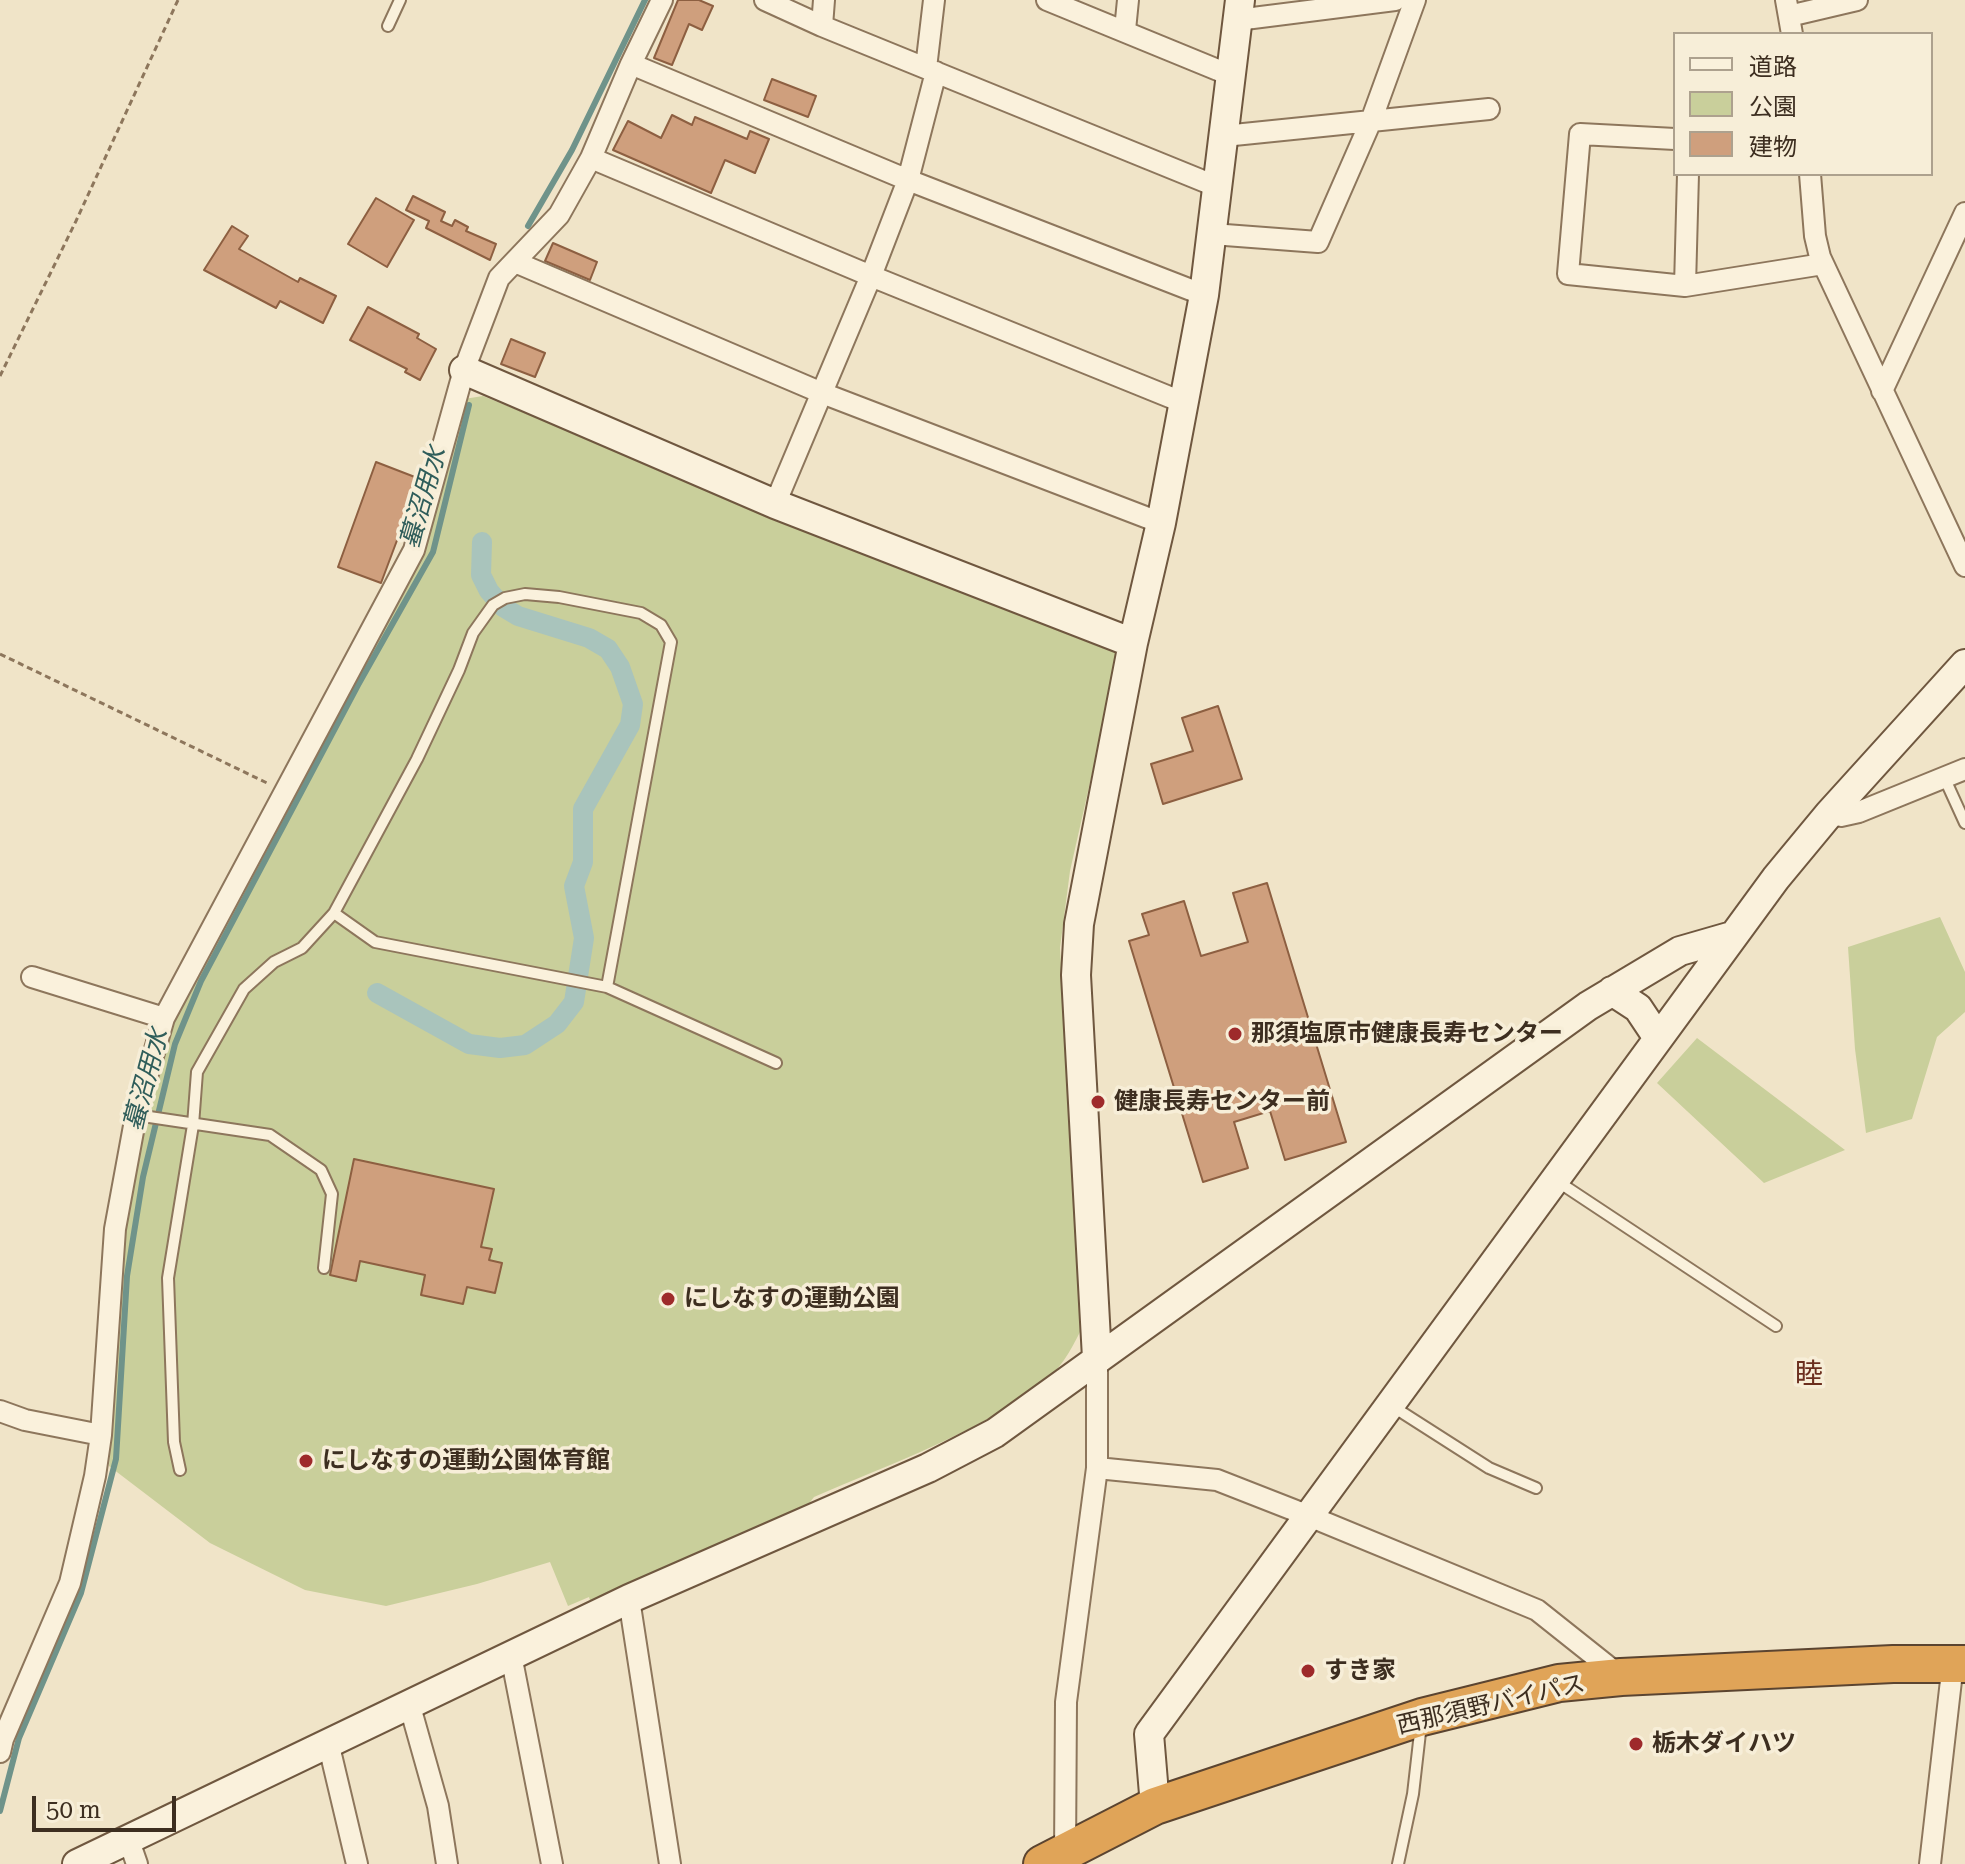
<!DOCTYPE html>
<meta charset="utf-8">
<style>
body{margin:0}
#map{position:relative;width:1965px;height:1864px;overflow:hidden;background:#f0e4c8;font-family:"Roboto Serif","Noto Sans JP",serif}
canvas{display:block}
.legend{position:absolute;left:1673px;top:32px;width:260px;height:144px;box-sizing:border-box;background:#f7eed8;border:2px solid #ada18e;margin:0;padding:10px 14px;list-style:none;font-size:24px;color:#3d2e20}
.legend li{display:flex;align-items:center;gap:16px;height:40px}
.legend b{width:40px;border:2px solid #ada18e}
.scale{position:absolute;left:32px;top:1796px;width:144px;height:36px;box-sizing:border-box;border:4px solid #3d2e20;border-top:0;padding-left:10px;font-size:24px;line-height:28px;white-space:nowrap;color:#3d2e20;-webkit-text-stroke:6px #f7eed8;paint-order:stroke}
</style>
<div id="map">
<canvas width="1965" height="1864"></canvas>
<ul class="legend">
<li><b style="height:10px;background:#faf1dc"></b>道路</li>
<li><b style="height:22px;background:#c9cf9b"></b>公園</li>
<li><b style="height:22px;background:#cf9f7d"></b>建物</li>
</ul>
<div class="scale">50 m</div>
</div>
<script>
const g = document.querySelector('canvas').getContext('2d');
g.lineJoin = 'round';
function fill(path, color) { g.fillStyle = color; g.fill(path, 'evenodd'); }
function strokePath(path, color, width, dash) { g.strokeStyle = color; g.lineWidth = width; g.lineCap = dash ? 'butt' : 'round'; g.setLineDash(dash || []); g.stroke(path); }
function drawText(font, color, halo, rows, align = 'center') {
  g.font = font + ' "Roboto Serif","Noto Sans JP",serif'; g.lineWidth = 7; g.setLineDash([]); g.textBaseline = 'middle'; g.strokeStyle = halo; g.fillStyle = color; for (const [text, x, y, turn = 0] of rows) {
    g.save(); g.translate(x, y); g.rotate((+turn || 0) * Math.PI / 180); g.textAlign = isNaN(turn) ? turn : align; if (halo) g.strokeText(text, 0, 0); g.fillText(text, 0, 0); g.restore();
  }
}
fill(new Path2D(`
 M483 396 1119 654 1070 871 1060 948 1083 1326C1074 1344 1065 1363 1049 1377 990 1429 887 1465 814 1497L804 1510 591 1604 589 1597 568 1606 550 1562 477 1584 386 1606 305 1590 210 1543 109 1466 123 1249 149 1098 174 1019 422 552 464 399Z
 M1940 917 1965 972V1012L1937 1037 1912 1119 1866 1133 1855 1049 1848 947Z
 M1697 1038 1845 1150 1764 1183 1657 1083Z`), '#c9cf9b');
strokePath(new Path2D(`
 M528 226 572 150 645 0
 M0 1811 19 1738 81 1593 116 1459 127 1276 143 1177 175 1044 201 981 358 685 433 552 469 405`), '#6f938a', 6);
strokePath(new Path2D(`
 M377 993 469 1044 500 1048 525 1045 557 1024 574 1002 584 938 574 886 583 862V809L630 725 633 704 620 667 608 649 589 638 518 616 503 607 489 591 481 575 482 542`), '#a9c4bc', 20);
const building = new Path2D(`
 M678 0H699L713 6 702 30 689 24 672 65 654 58Z
 M772 79 816 96 808 117 764 100Z
 M672 115 692 125 695 117 747 139 750 131 769 139 755 173 725 160 711 193 613 150 628 121 661 138Z
 M413 196 445 212 441 221 452 226 455 220 468 227 466 231 496 244 490 260 426 228 429 221 406 210Z
 M376 198 414 220 387 267 348 244Z
 M232 226 248 236 239 249 298 282 300 278 336 296 323 323 280 301 276 308 204 270Z
 M553 243 597 262 590 280 545 261Z
 M368 307 419 334 417 338 436 349 420 380 405 372 407 369 350 340Z
 M511 339 545 353 535 377 501 364Z
 M376 462 420 479 381 583 338 567Z
 M1218 706 1242 779 1163 804 1151 764 1193 751 1182 718Z
 M1267 883 1346 1142 1285 1160 1270 1111 1234 1122 1248 1168 1203 1182 1129 941 1149 935 1142 914 1184 901 1201 956 1248 942 1233 893Z
 M354 1159 494 1189 481 1247 492 1249 489 1260 502 1263 495 1293 467 1287 463 1304 421 1295 425 1275 360 1261 356 1281 330 1275Z`);
fill(building, '#cf9f7d');
strokePath(building, '#8d5f41', 2);
const lane = new Path2D(`
 M388 26 400 0
 M1944 777 1965 823
 M334 913 375 942 607 987
 M136 1115 270 1135 321 1170 332 1194 324 1268
 M1557 1181 1776 1326
 M1392 1406 1489 1468 1536 1488
 M180 1470 174 1442 168 1278 193 1125 197 1072 244 989 274 962 302 948 334 913 417 759 459 670 473 633 493 605 505 598 525 594 559 597 641 613 661 625 671 642 607 987 776 1063
 M1398 1864 1413 1794 1421 1724`);
const street = new Path2D(`
 M765 0 822 26 1218 187
 M1047 0 1230 75
 M1786 0 1792 34
 M1789 16 1857 0
 M1237 20 1395 0
 M822 26 824 0
 M1125 30 1128 0
 M631 64 908 180 1204 295
 M926 68 934 0
 M1224 136 1489 109
 M1675 139 1580 134 1568 274 1685 286 1823 264
 M591 158 871 276 1182 402
 M1810 174 1815 236 1820 257 1965 566
 M1212 234 1318 242 1371 121 1415 0
 M515 262 822 393 1161 523
 M1685 286 1688 174
 M1882 391 1965 213
 M775 504 871 276 908 180 936 72
 M1829 814 1841 816 1859 812 1965 769
 M32 977 164 1018
 M0 1411 25 1420 101 1435
 M1097 1468 1217 1480 1309 1516 1537 1610 1620 1676
 M629 1599 670 1864
 M511 1655 552 1864
 M409 1703 438 1806 447 1864
 M328 1742 357 1864
 M0 1752 3 1739 70 1583 95 1476 101 1435 115 1229 136 1115 164 1018 414 550 464 370 499 278 559 215 591 158 631 64 662 0
 M129 1841 137 1864
 M1065 1856 1066 1702 1097 1468V1358
 M1930 1864 1953 1663`);
const secondary = new Path2D(`
 M464 370 775 504 1133 643
 M1612 991 1638 1008 1658 1038
 M1097 1358 1076 975 1079 924 1133 643 1161 523 1204 295 1240 0
 M1155 1806 1149 1734 1776 878 1829 814 1965 664
 M77 1864 629 1599 928 1468 995 1433 1588 1006 1680 951 1732 936`);
const highway = new Path2D(`
 M1042 1864 1155 1806 1422 1717 1559 1683 1621 1677 1893 1664H1965`);
strokePath(lane, '#8d765c', 14);
strokePath(street, '#8d765c', 24);
strokePath(secondary, '#6f573f', 32);
strokePath(highway, '#5b4430', 40);
strokePath(new Path2D(`
 M0 376 76 221 178 0
 M0 654 267 783`), '#8d765c', 3, [6, 4]);
strokePath(lane, '#faf1dc', 10);
strokePath(street, '#faf1dc', 20);
strokePath(secondary, '#faf1dc', 28);
strokePath(highway, '#e0a458', 36);
for (const [x, y, r, color] of [
 [1235,1034,8,"#9e2a2b"],
 [1098,1102,8,"#9e2a2b"],
 [668,1299,8,"#9e2a2b"],
 [306,1461,8,"#9e2a2b"],
 [1308,1671,8,"#9e2a2b"],
 [1636,1744,8,"#9e2a2b"]
]) { const dot = new Path2D(); dot.arc(x, y, r, 0, 2 * Math.PI); g.fillStyle = color; g.fill(dot); strokePath(dot, '#f7eed8', 3); }
drawText('bold 24px', '#3d2e20', '#f7eed8', [
 ["那須塩原市健康長寿センター",1251,1034],
 ["健康長寿センター前",1114,1102],
 ["にしなすの運動公園",684,1299],
 ["にしなすの運動公園体育館",322,1461],
 ["すき家",1324,1671],
 ["栃木ダイハツ",1652,1744]
], 'left');
drawText('24px', '#3d2e20', '#f7eed8', [
 ["西那須野バイパス",1491,1705,-13]
]);
drawText('italic 26px', '#2f5d5a', '#f7eed8', [
 ["蟇沼用水",424,498,-74],
 ["蟇沼用水",147,1080,-75]
]);
drawText('28px', '#6b2e1e', '#f7eed8', [
 ["睦",1809,1375]
]);
</script>
